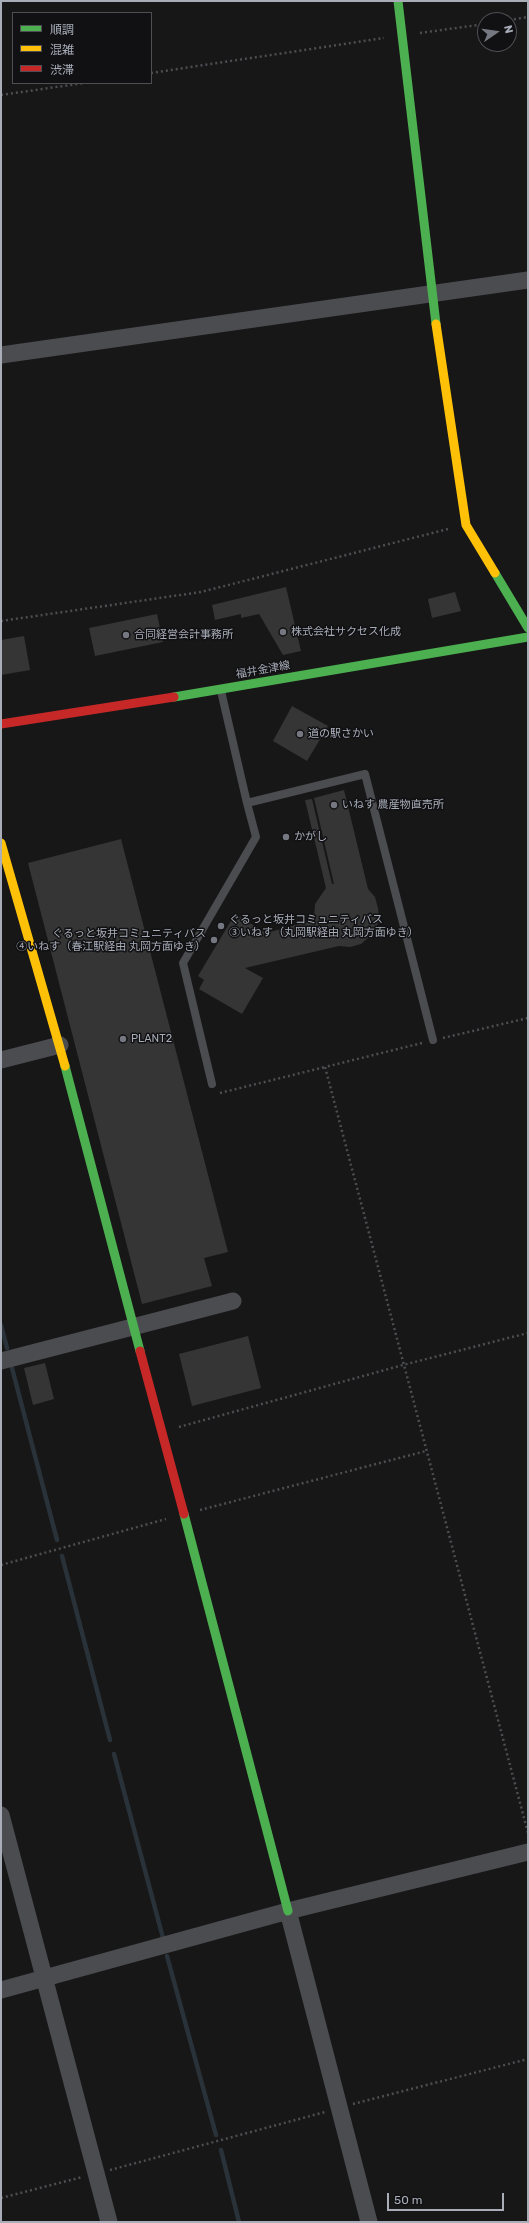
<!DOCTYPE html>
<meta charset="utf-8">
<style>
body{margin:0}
#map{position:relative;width:529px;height:2223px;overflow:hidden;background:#171717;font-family:Rubik,"Noto Sans JP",sans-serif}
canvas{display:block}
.frame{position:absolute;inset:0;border:2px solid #a8adb8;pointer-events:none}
.legend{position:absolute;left:12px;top:12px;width:140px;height:72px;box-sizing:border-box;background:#111113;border:1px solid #4d4f55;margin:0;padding:5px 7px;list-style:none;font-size:12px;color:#a8adb8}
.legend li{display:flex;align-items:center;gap:8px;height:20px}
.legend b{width:20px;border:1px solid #4d4f55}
.north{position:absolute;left:477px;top:12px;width:40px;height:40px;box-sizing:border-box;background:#111113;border:1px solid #4d4f55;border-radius:50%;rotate:77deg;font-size:11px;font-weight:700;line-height:16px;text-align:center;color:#a8adb8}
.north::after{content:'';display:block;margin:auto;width:14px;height:18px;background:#757880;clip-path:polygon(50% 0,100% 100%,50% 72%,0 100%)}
.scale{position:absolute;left:387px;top:2193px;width:117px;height:18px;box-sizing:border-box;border:2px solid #a8adb8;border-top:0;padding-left:5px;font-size:12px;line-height:14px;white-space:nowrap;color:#a8adb8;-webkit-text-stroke:3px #111113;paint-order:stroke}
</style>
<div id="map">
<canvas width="529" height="2223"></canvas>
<div class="frame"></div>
<ul class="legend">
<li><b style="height:5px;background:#4caf50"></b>順調</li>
<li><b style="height:5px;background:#ffc107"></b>混雑</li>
<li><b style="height:5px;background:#c62828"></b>渋滞</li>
</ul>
<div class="north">N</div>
<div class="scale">50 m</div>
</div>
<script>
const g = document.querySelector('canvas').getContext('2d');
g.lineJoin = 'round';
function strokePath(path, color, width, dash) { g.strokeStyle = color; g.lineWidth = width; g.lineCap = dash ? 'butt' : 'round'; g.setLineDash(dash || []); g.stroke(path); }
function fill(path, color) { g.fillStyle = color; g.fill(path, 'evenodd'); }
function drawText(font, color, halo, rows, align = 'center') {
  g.font = font + ' Rubik,"Noto Sans JP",sans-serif'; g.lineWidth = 3; g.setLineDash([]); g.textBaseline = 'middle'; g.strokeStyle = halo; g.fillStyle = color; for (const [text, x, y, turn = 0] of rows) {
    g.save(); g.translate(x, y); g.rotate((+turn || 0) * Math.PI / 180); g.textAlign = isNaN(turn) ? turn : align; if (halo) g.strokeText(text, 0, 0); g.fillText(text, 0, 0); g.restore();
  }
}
strokePath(new Path2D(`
 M1 1325 7 1348
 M12 1368 57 1540
 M62 1556 110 1740
 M114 1754 163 1938
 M167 1956 216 2135
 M221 2150 239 2222`), '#2a3239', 4.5);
fill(new Path2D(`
 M286 587 301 651 283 655 259 614 241 618V614L215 620 212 605Z
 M455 592 461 611 432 618 428 599Z
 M157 614 163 642 95 656 89 628Z
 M24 636 30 670 1 675V640Z
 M292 706 328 726 307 761 273 741Z
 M344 790 368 889 375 897 378 908 379 918 376 929 369 937 361 944 350 947 339 946 245 968 263 978 242 1014 199 989 204 980 198 976 235 914 266 933 314 920 315 904 326 888 305 800 312 799 332 884H334L314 798Z
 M121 839 228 1252 204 1258 212 1286 142 1304 28 863Z
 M248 1336 261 1388 192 1406 179 1354Z
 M45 1363 54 1399 33 1405 24 1368Z`), '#353536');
strokePath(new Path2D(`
 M509 20 528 17
 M420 33 485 24
 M151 73 384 38
 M1 95 84 83
 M1 621 201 592 448 529
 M443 1038 528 1018
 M422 1043 325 1067 528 1833
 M220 1093 325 1067
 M179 1427 403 1365 528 1333
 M200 1510 426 1451
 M1 1565 166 1519
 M353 2104 528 2059
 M110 2170 325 2112
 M1 2198 82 2177`), '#4d4e52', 2.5, [2, 3]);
strokePath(new Path2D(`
 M221 691 247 803 365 774 433 1040
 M212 1084 183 963 256 837 247 803`), '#4b4c50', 8);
strokePath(new Path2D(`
 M1 355 528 280
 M1 1060 60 1045
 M1 1361 233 1301
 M1 1815 109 2222
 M288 1911 369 2222
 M1 1990 288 1911 528 1852`), '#4b4c50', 17);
strokePath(new Path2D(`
 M398 1 436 324
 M495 573 528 628
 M174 697 528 637
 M65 1066 140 1351
 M184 1514 288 1911`), '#4caf50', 9);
strokePath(new Path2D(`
 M436 324 466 525 495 573
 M1 843 65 1066`), '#ffc107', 9);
strokePath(new Path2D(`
 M1 724 174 697
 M140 1351 184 1514`), '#c62828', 9);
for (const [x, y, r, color] of [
 [283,632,4,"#757880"],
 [126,635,4,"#757880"],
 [300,734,4,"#757880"],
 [334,805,4,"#757880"],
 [286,837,4,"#757880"],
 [221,926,4,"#757880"],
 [214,940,4,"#757880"],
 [123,1039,4,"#757880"]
]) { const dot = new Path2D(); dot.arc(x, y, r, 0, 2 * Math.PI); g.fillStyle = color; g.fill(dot); strokePath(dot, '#111113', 1.5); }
drawText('11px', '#a8adb8', '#111113', [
 ["株式会社サクセス化成",291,632],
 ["合同経営会計事務所",134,635],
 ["道の駅さかい",308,734],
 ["いねす 農産物直売所",342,805],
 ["かがし",294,837],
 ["ぐるっと坂井コミュニティバス",229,920],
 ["③いねす（丸岡駅経由 丸岡方面ゆき）",229,933],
 ["ぐるっと坂井コミュニティバス",206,934,"right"],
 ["④いねす（春江駅経由 丸岡方面ゆき）",206,947,"right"],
 ["PLANT2",131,1039]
], 'left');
drawText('11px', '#a8adb8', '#111113', [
 ["福井金津線",263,670,-10]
]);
</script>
